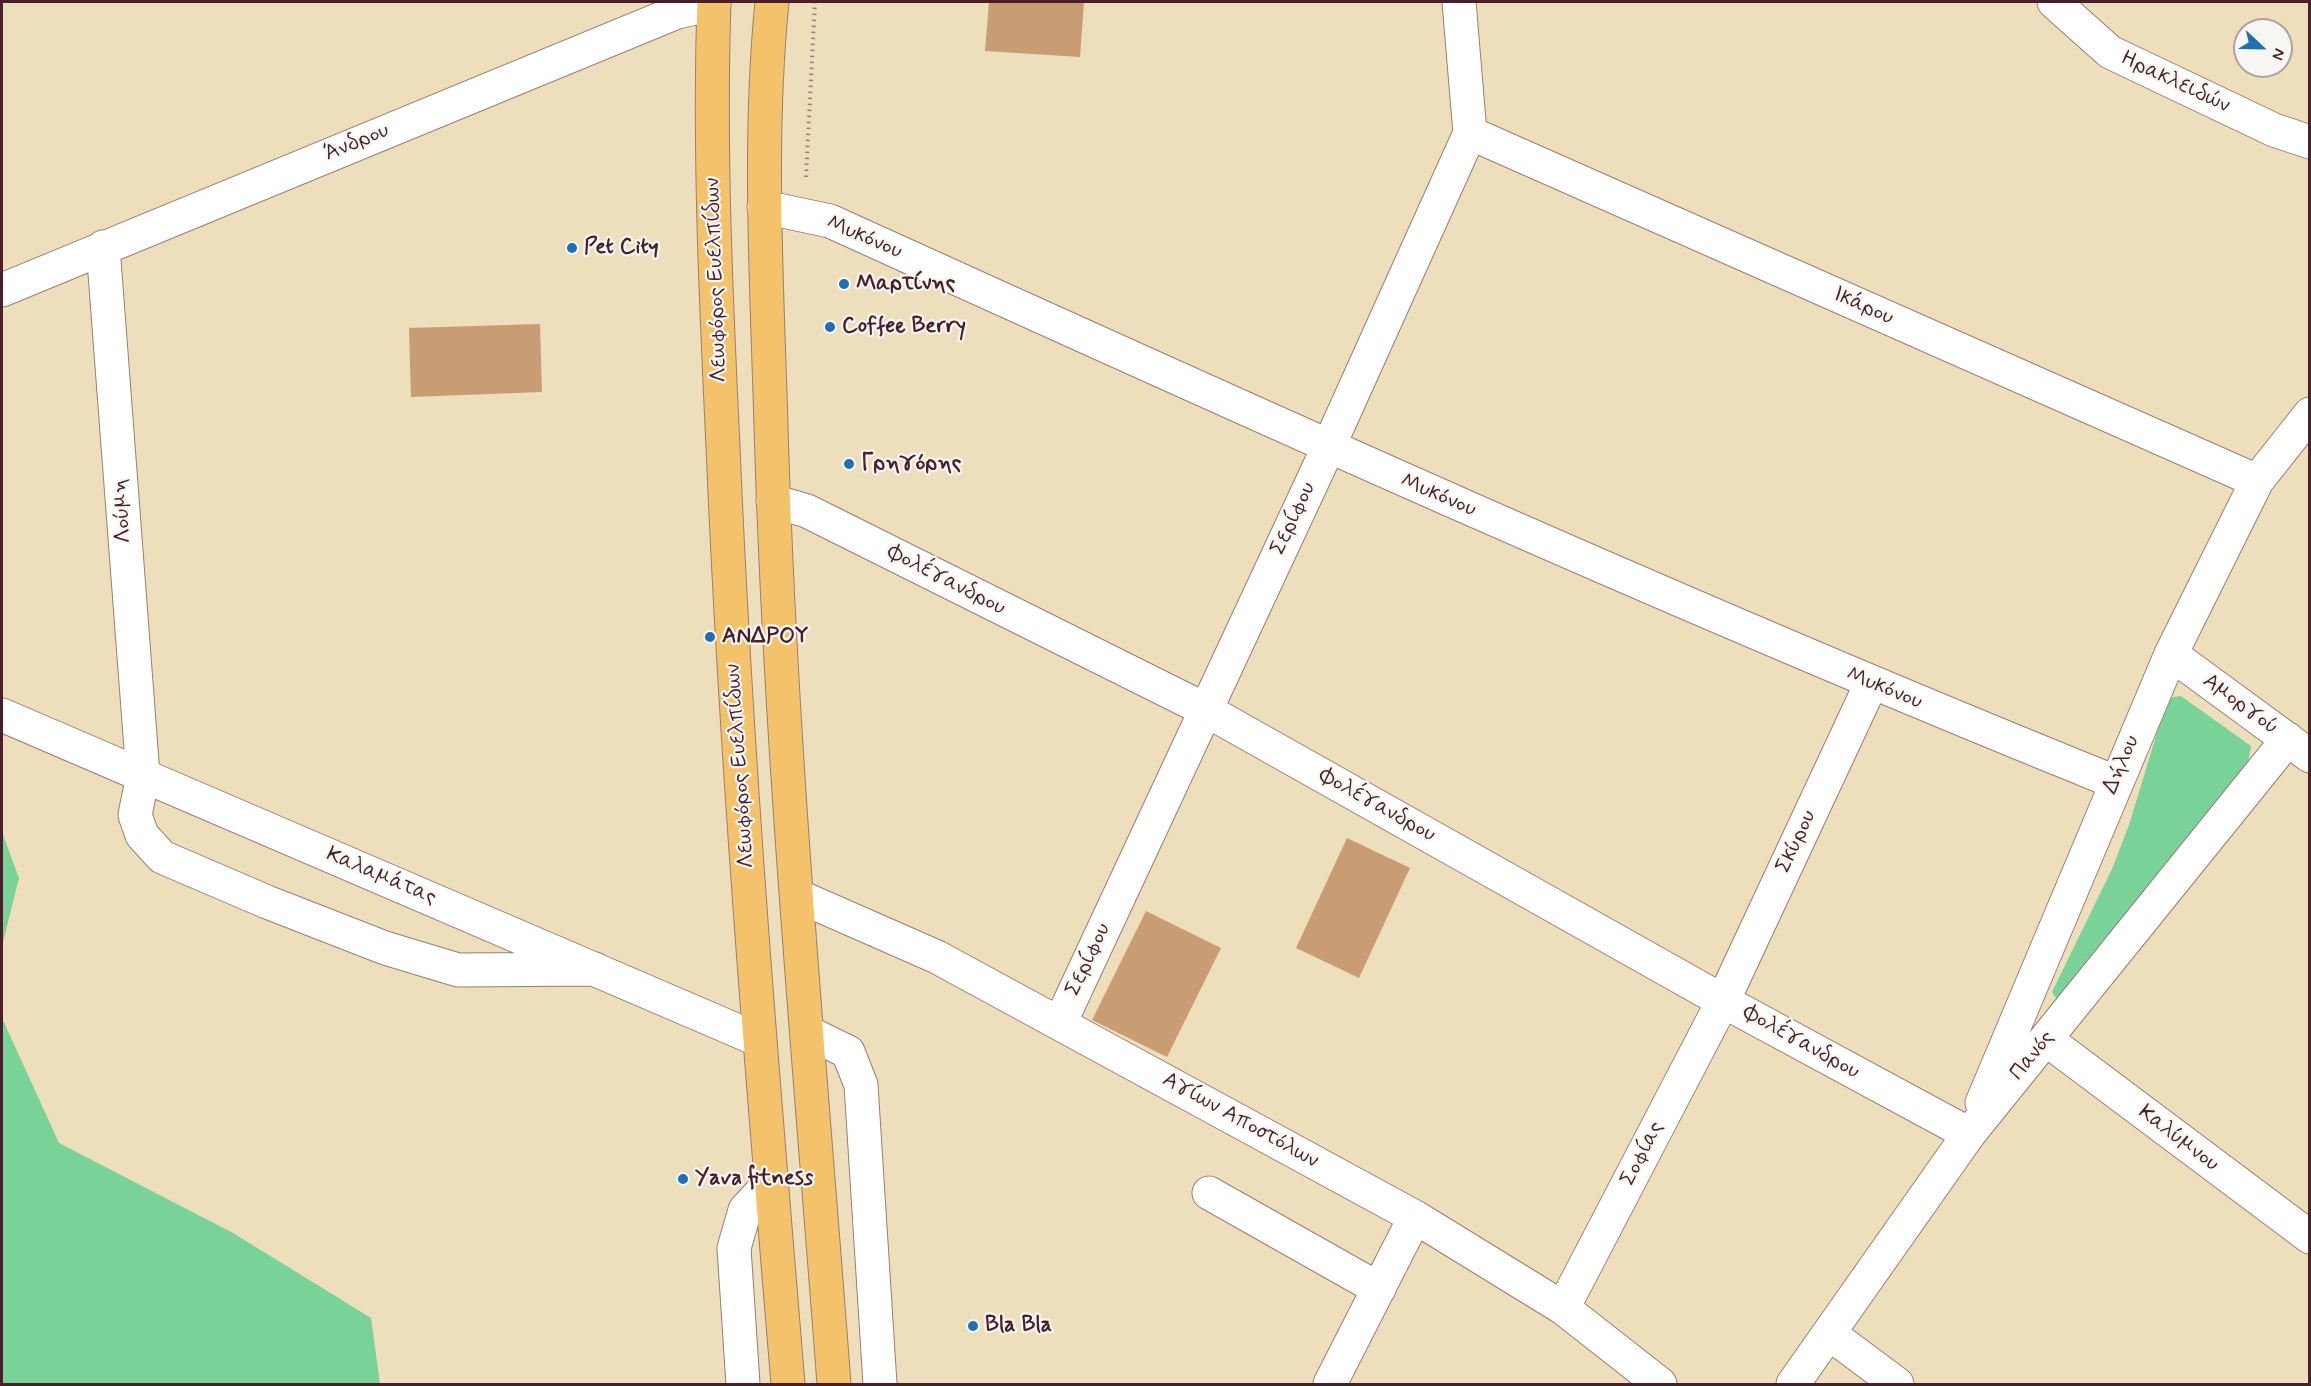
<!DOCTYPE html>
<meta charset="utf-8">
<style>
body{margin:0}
#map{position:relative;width:2311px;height:1386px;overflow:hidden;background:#eddebc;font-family:Mynerve,sans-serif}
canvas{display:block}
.frame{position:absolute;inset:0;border:3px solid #4a1f2b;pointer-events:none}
.north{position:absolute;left:2233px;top:18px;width:60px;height:60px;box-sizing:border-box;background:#f6f6f2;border:2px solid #b1a0a2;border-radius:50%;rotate:112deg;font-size:16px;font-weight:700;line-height:24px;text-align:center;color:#4a1f2b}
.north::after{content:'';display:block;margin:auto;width:21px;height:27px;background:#1f6fb2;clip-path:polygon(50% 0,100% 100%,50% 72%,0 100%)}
</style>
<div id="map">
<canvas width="2311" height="1386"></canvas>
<div class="frame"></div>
<div class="north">N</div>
</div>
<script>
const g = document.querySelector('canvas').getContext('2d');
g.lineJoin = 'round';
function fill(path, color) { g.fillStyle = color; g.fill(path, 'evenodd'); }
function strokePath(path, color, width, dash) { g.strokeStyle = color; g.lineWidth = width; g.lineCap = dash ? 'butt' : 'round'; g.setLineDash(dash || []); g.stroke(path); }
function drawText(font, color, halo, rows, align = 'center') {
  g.font = font + ' Mynerve,sans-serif'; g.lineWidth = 4.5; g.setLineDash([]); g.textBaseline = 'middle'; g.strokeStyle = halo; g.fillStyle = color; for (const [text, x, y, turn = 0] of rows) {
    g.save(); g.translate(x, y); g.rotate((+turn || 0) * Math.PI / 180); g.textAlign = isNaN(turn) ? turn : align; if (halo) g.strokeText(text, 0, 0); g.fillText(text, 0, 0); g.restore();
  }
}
fill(new Path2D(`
 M2181 696 2251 746 2248 763 2062 998H2056L2052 992 2112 869 2129 825 2166 703 2173 697Z
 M2 832 19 878 2 946Z
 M2 1018 59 1143 233 1233 371 1318 380 1384H2Z`), '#79d399');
fill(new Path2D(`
 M989 2H1084L1080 57 985 51Z
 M540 324 542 392 411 397 409 328Z
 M1347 838 1410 868 1359 978 1296 948Z
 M1146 911 1221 948 1167 1057 1092 1020Z`), '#c99d74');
const minor = new Path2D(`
 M2054 2 2110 52 2274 130 2310 142
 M1470 133 2257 481
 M764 207 830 221C1255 414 1681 607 2115 782
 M103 247 143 775 135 815 142 835 162 857 267 902 385 948 458 970 595 969
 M2 290 677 12 714 4
 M773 501 807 511 1204 709 1723 1001 1969 1134
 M2171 654 2310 756
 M2 715 759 1040
 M798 896 937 957 1415 1217 1563 1308 1660 1384
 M1060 1023 1328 448 1470 133 1459 2
 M807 1032 848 1052 861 1085 880 1384
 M2047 1040 2310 1237
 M1982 1103 2171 654 2257 481 2310 414
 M1209 1193 1379 1289
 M1563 1308 1723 1001 1871 684
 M1830 1334 1897 1384
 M743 1384 734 1248 745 1210 771 1182
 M1330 1384 1415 1217
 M1793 1384 1969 1134 2288 739`);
const major = new Path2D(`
 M714 2C709 150 716 299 723 447 736 760 762 1072 788 1384
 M772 2C758 142 767 285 771 426 780 746 810 1065 834 1384`);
strokePath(minor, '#9c7e74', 35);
strokePath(major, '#9c7e74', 35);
strokePath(new Path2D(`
 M806 177 815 2`), '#9c7e74', 4, [1.5, 4.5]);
strokePath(minor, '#fff', 33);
strokePath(major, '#f3c26a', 33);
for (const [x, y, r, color] of [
 [572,248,6,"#1f6fb2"],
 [844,284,6,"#1f6fb2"],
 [830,327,6,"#1f6fb2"],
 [849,464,6,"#1f6fb2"],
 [710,637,6,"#1f6fb2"],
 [683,1179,6,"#1f6fb2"],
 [973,1326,6,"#1f6fb2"]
]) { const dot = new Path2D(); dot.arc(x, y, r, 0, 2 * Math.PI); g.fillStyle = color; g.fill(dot); strokePath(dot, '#f6f6f2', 2); }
drawText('22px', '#4a1f2b', '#f6f6f2', [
 ["Ηρακλειδών",2175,83,25],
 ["Άνδρου",357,143,-22],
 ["Μυκόνου",864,238,23],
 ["Λεωφόρος Ευελπίδων",717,280,-92],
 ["Ικάρου",1863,307,24],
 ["Μυκόνου",1438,496,23],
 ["Λούμη",123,511,-94],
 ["Σερίφου",1294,519,-65],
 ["Φολέγανδρου",946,581,27],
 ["Μυκόνου",1884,689,22],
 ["Αμοργού",2240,705,36],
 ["Δήλου",2122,765,-67],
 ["Λεωφόρος Ευελπίδων",741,766,-94],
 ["Φολέγανδρου",1377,806,29],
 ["Σκύρου",1797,842,-65],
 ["Καλαμάτας",381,877,23],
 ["Σερίφου",1089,960,-65],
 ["Φολέγανδρου",1801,1043,29],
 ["Πανός",2033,1056,-51],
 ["Αγίων Αποστόλων",1240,1121,29],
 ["Καλύμνου",2178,1139,37],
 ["Σοφίας",1643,1154,-63]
]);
drawText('bold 22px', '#4a1f2b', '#f6f6f2', [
 ["Pet City",584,248],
 ["Μαρτίνης",856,284],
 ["Coffee Berry",842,327],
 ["Γρηγόρης",861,464],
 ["ΑΝΔΡΟΥ",722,637],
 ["Yava fitness",695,1179],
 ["Bla Bla",985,1326]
], 'left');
</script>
